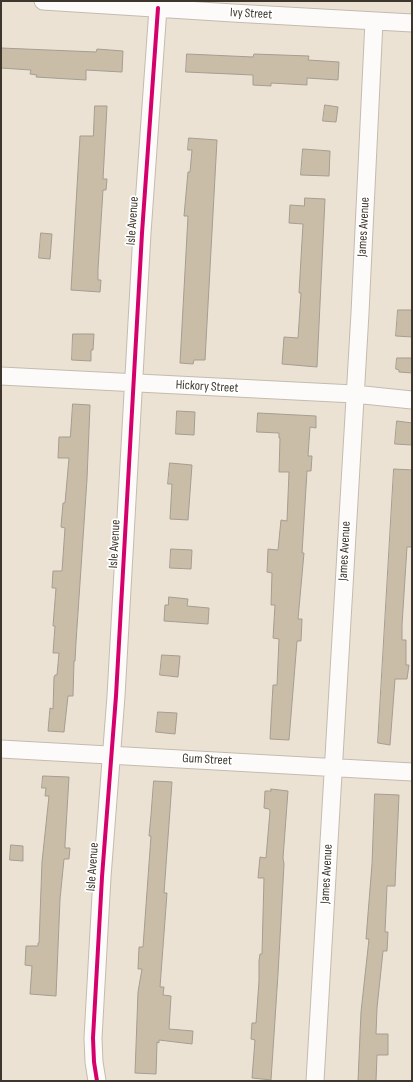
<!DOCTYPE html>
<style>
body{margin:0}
#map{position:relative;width:413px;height:1082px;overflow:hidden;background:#ece2d4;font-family:"Sofia Sans Condensed",sans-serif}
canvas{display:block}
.frame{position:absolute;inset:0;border:2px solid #3d362c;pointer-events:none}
</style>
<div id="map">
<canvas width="413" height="1082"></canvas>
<div class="frame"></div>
</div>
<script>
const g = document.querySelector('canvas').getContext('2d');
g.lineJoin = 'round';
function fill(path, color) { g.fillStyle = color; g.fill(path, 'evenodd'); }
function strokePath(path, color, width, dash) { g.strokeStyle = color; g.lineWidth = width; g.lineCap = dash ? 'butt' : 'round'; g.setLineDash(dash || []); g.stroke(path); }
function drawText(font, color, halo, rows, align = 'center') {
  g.font = font + ' "Sofia Sans Condensed",sans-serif'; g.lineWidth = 3.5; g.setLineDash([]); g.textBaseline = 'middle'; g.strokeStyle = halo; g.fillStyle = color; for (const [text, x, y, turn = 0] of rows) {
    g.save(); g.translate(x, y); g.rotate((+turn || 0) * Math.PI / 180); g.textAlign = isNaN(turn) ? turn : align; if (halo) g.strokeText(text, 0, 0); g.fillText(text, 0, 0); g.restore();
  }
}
const building = new Path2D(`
 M1 48 96 52 97 49 123 51 122 72 86 70V80L36 77 37 75 30 74 31 70 1 68Z
 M187 54 253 57 254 54 309 56 308 60 339 62 338 80 307 78V85L271 83V86L253 85V75L186 72Z
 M325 105 338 107 336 122 323 121Z
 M95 106H107L103 179H107L106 190H103L98 269V280H101L100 292 71 290 80 136H93Z
 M189 138 217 140 205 360H194L193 364 180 363 188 216H184L188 172H190L192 150H188Z
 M303 149 330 151 329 176 301 175Z
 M305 198 325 199 317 367 282 364 284 337 298 338 301 293H299L303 224 289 223 290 205 304 206Z
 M41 233 52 234 50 259 39 258Z
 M398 310H412V337L396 336Z
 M73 334H94L93 350H91V361L72 360Z
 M397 358H412V373L399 372V370L396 369Z
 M73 404 90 405 87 479 76 642 75 661H74L73 696H68L64 732 48 731 50 708 53 709 54 677 55 675H57L59 653H53L55 626H53L56 588H52L53 571H62L65 528 61 527 63 503H65L69 458H58L59 437H70Z
 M177 411 195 412 194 435 176 434Z
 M258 413 316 416V428L310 427 308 456H312L311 471H307L302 553H304L298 619H302L301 641H297L289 740 270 739 273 685H277L279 639 273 638 275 605H271L272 573 267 572 268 549 278 550 281 520 287 521 289 472H279L280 438H279V433L257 432Z
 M397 421 412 423V445L395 444Z
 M170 463 192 465 188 520 170 519 172 484H168Z
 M394 469 412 470V547H407L402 625V640H406V665H409L407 679H395L390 745 378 743Z
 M171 549 192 550 191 569 170 568Z
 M169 597 188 599 187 606 209 608 208 624 164 621 165 605H168Z
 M162 655 180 656 178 677 160 675Z
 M158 712 177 713 175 734 156 732Z
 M43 776 69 777 65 844V848H70L69 859H64L60 899 56 996 30 994 32 966 25 965 26 946H38V943H39L42 862 49 796H45L46 788H42Z
 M154 781 172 782 164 893H167L160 987H164L163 995 171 996 169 1029 193 1031 192 1044 159 1040V1043L157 1042 156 1074 135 1073 138 992 142 969H138L139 947H143L151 836H149L151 815Z
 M271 789 288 791 283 858 284 864 278 974 271 1080 252 1078 255 1040 251 1039 252 1023H256L259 981V961L260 954H262L264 878H258L260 857 266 858 270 811 269 809 264 808 265 791H271Z
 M375 794 399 795 395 886H387L385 932H388L387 951H383L377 1008 376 1034H388V1055H377L376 1081H358L361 1012 369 939H366L372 864Z
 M11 845 23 846V861L10 860Z`);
fill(building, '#cabda7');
strokePath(building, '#a49d93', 1);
const minor = new Path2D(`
 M43 1 233 13 412 23
 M1 376 354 394 412 400
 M1 749 412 772
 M97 1081 94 1062 93 1038 102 877 116 696 142 233 158 8
 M315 1081 360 313 374 21`);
strokePath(minor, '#c3bbb0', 19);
strokePath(minor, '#fcfbf9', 17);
strokePath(new Path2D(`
 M97 1081 94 1062 93 1038 102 877 116 696 142 233 158 8`), '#d6006c', 4);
drawText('13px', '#3d362c', '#fff', [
 ["Ivy Street",251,14,3],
 ["Isle Avenue",133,221,-86],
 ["James Avenue",364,227,-87],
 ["Hickory Street",207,387,3],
 ["Isle Avenue",115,544,-87],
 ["James Avenue",345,551,-87],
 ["Gum Street",207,760,3],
 ["Isle Avenue",93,867,-86],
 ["James Avenue",327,874,-87]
]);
</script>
